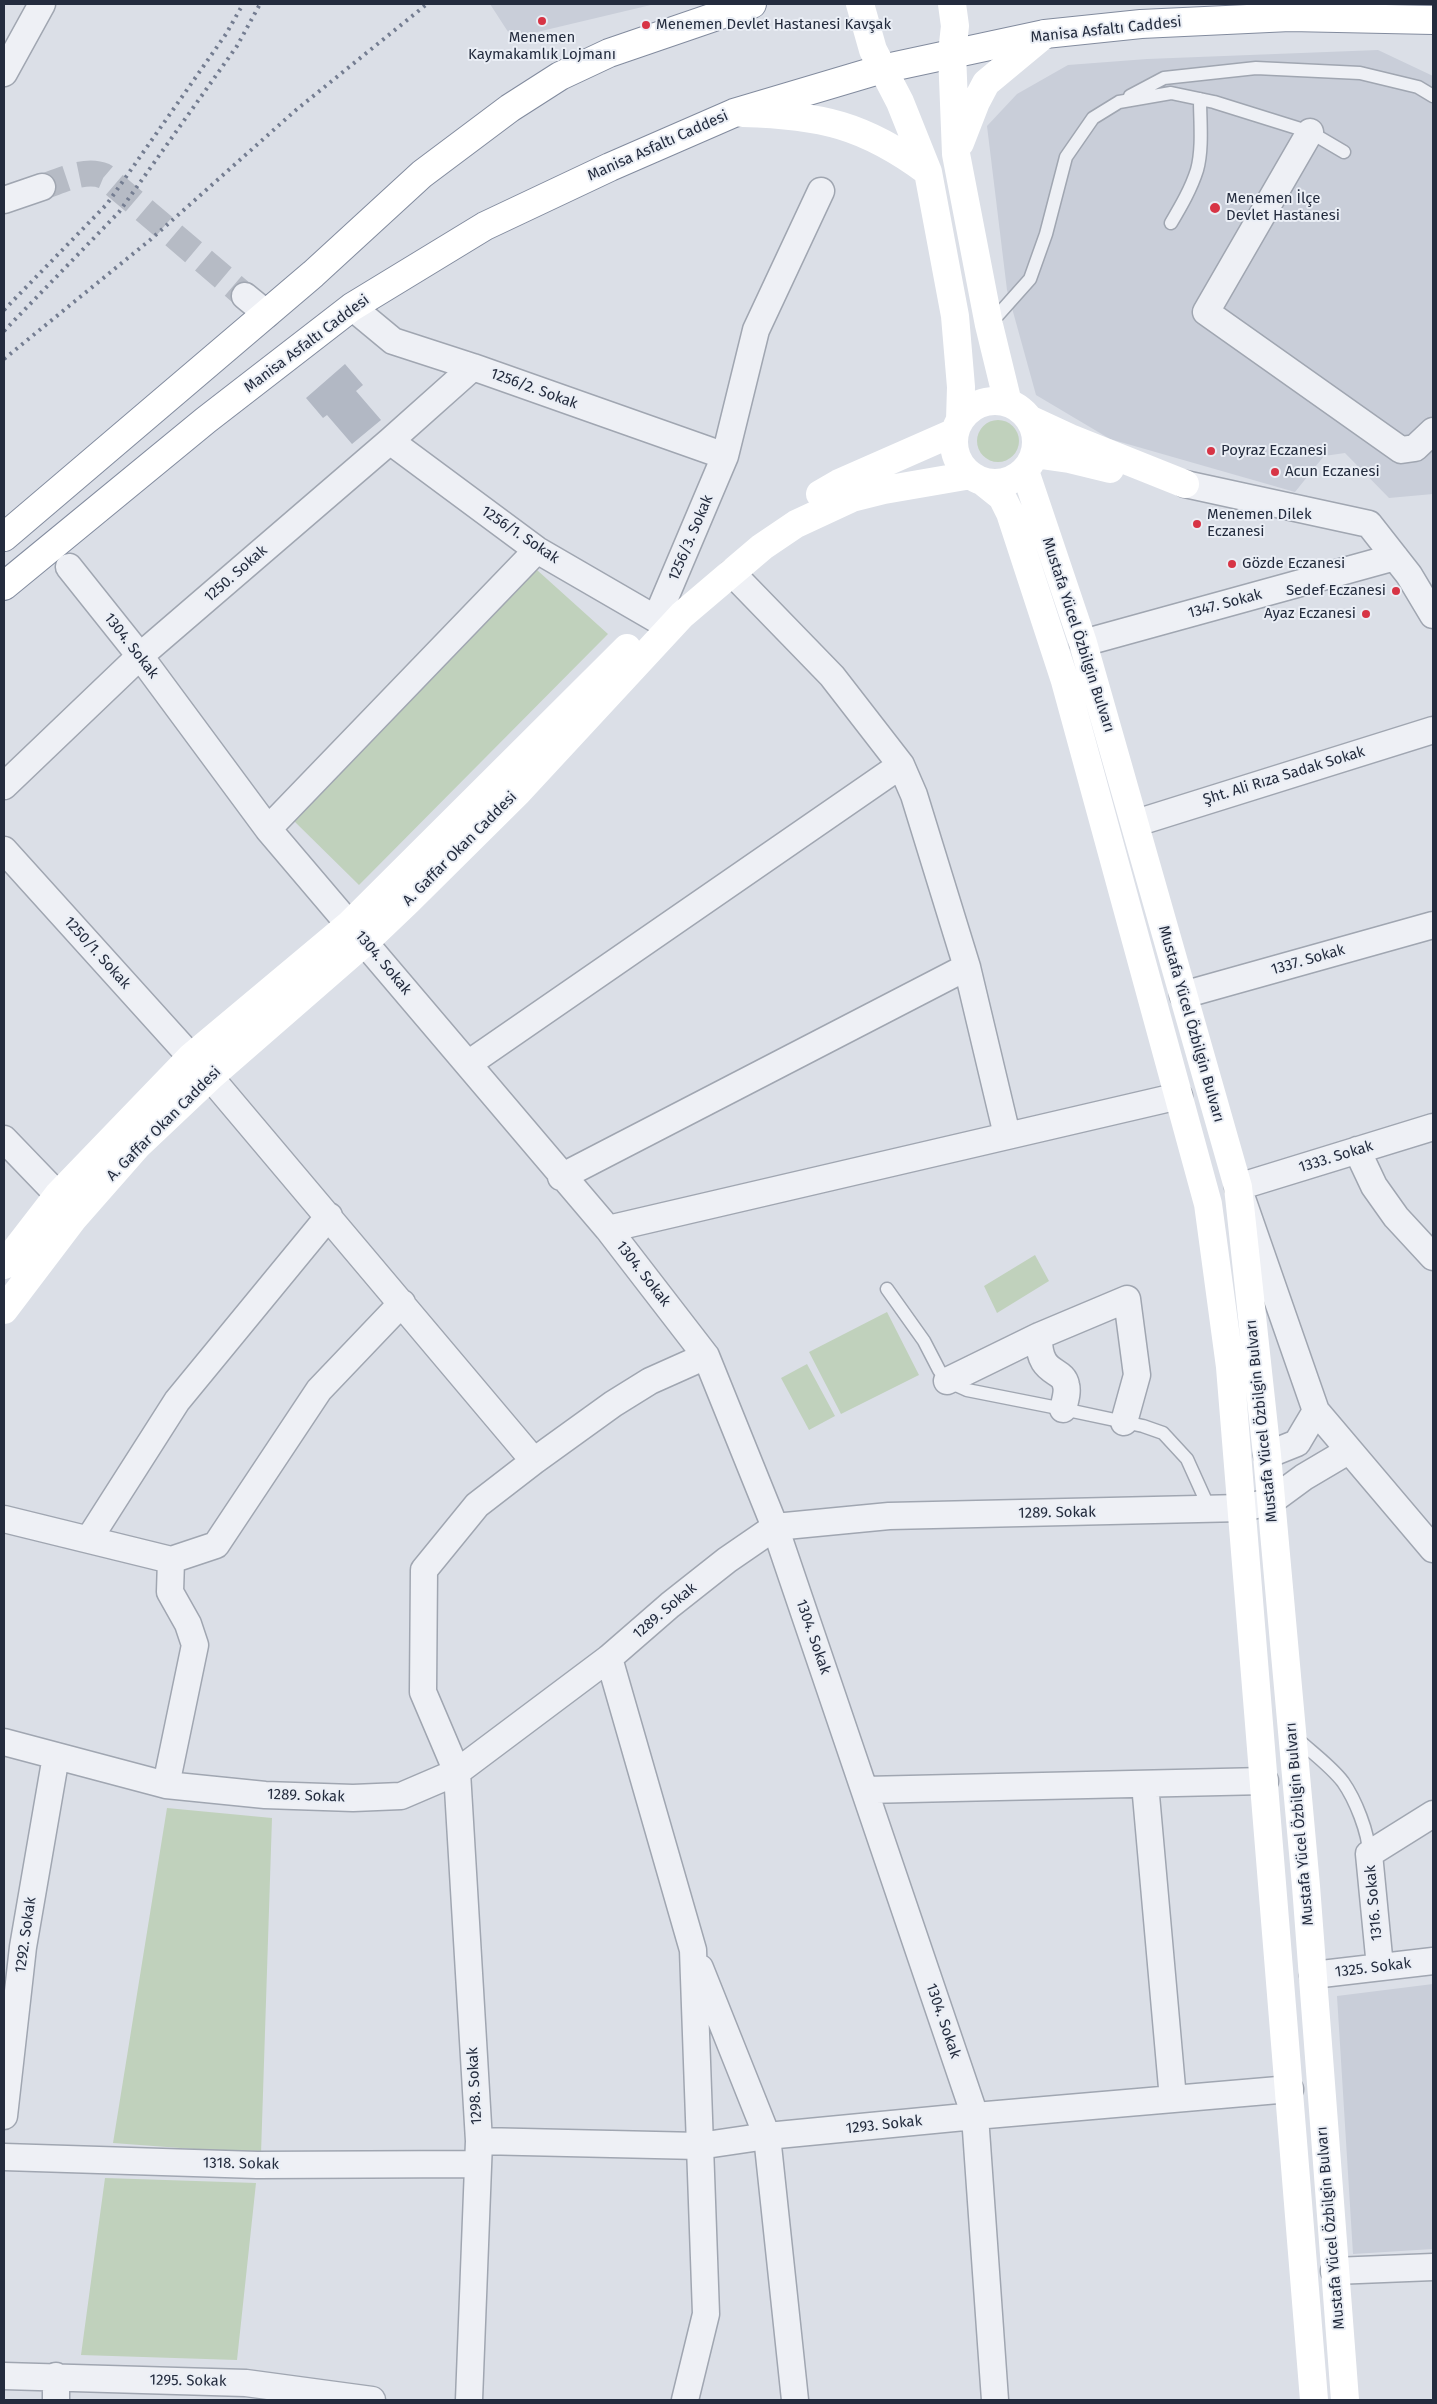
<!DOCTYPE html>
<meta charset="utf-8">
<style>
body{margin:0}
#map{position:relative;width:1437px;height:2404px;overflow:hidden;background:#dbdfe7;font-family:"Fira Sans",sans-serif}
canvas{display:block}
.frame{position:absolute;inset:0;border:5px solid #242c3e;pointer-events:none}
</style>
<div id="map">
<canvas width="1437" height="2404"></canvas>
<div class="frame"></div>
</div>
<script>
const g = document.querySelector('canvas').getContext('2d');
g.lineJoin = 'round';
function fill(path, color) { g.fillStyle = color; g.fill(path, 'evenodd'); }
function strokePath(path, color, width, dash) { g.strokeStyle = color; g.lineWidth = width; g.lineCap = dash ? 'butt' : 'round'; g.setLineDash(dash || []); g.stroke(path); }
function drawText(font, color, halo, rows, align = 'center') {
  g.font = font + ' "Fira Sans",sans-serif'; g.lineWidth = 4; g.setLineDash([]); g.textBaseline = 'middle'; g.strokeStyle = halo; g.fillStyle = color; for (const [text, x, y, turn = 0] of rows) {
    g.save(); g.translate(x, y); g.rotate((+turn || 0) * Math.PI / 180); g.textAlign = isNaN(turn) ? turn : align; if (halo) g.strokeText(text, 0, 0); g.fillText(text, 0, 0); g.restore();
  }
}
fill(new Path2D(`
 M490 4H655L512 38Z
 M1378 50 1433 76V494L1389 498 1345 453 1324 456 1295 492 1110 439 1036 395 1007 290 987 126 1017 94 1068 65 1147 59Z
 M1433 1984V2249L1353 2254 1337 1996Z`), '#c9ced9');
fill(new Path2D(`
 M977 441a21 21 0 1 1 42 0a21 21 0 1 1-42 0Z
 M537 570 608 634 359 885 294 821Z
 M1035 1255 1049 1281 997 1313 984 1286Z
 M887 1312 919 1375 841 1414 809 1352Z
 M807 1364 835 1416 809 1430 781 1378Z
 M167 1808 272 1818 261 2154 113 2143Z
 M105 2178 256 2183 237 2360 81 2355Z`), '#c0d1bc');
fill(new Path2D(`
 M345 364 363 385 356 391 381 420 352 444 327 415 323 418 306 398Z`), '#b2b8c4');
strokePath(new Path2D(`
 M42 187C61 181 85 168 104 176L245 296`), '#b6bbc5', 26, [26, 13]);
const lane = new Path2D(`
 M1130 96 1164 78 1256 68 1360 73 1418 87 1433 96
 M1171 223C1181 206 1191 189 1197 170 1203 148 1200 121 1200 99
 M989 325 1030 279 1046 234 1066 157 1093 118 1119 102 1171 93 1214 102 1310 132 1344 152
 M887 1289 924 1341 939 1370 947 1381 967 1390 1063 1409 1143 1426 1163 1433 1187 1459 1210 1510
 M1295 1737C1310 1751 1331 1766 1343 1782 1355 1799 1369 1833 1369 1854`);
const street = new Path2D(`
 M4 73 42 4
 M1310 132 1206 312 1401 450 1415 448 1433 431
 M4 200 42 187
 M245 296 267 314
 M352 307 393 341 473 367 725 456
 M390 441 537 550 656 619 725 456 756 330 821 191
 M1185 484 1369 524 1409 575 1433 615
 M69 567 140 656 268 829 608 1229 706 1356 775 1527 975 2116 995 2400
 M732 573 832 676 901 765 914 795 967 967 1007 1135
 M1083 643 1395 557
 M4 786 140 656 390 441 473 367
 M1136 823 1433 730
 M268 829 537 550
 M4 850 191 1057
 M1183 995 1433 925
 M468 1064 901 765
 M210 1077 534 1461
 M1433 1127 1238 1187 1316 1411 1433 1549
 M4 1139 58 1195
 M1357 1150 1374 1186 1396 1217 1433 1257
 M561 1177 967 967
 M608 1229 1179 1096
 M1039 1336C1038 1377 1063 1367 1066 1385 1068 1392 1065 1401 1063 1409
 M947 1381 1039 1336 1127 1299 1137 1375 1124 1422
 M1267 1455 1297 1443 1316 1411
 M4 1519 171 1560 170 1592 188 1624 195 1645 166 1785
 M89 1539 177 1401 329 1216
 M171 1560 216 1545 319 1390 402 1303
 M609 1658 693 1950 706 2314 685 2400
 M4 1742 166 1785 265 1795 353 1798 401 1796 457 1772 609 1658 670 1605 727 1560 775 1527 889 1516 1242 1508 1270 1502 1304 1477 1348 1451
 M1145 1784 1173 2099
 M865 1790 1265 1781
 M1380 1967 1369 1854 1433 1814
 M700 1968 767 2136 795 2400
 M1313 1975 1433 1961
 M4 2116 23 1947 56 1756
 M479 2141 699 2146 767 2136 975 2116 1290 2089
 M4 2157 257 2165 478 2164
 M1334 2271 1433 2267
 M4 2376 246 2383 372 2400
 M56 2376V2400
 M469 2400 479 2141 457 1772 423 1692 424 1570 477 1505 534 1461 613 1404 650 1381 706 1356`);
const highway = new Path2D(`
 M4 537 313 274 422 174 510 108 560 76 609 53 752 4
 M4 586 206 420 352 307 485 226 610 167 734 113 882 69 1045 34 1141 24 1290 17 1433 20`);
strokePath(lane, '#a0a6b1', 15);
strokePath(street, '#a0a6b1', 29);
strokePath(highway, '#828b9e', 30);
strokePath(lane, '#eef0f5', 12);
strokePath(street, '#eef0f5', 26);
strokePath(new Path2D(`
 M860 4 873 50 900 102 928 172 955 316 961 387 960 420
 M952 4 955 26 952 53 956 154 989 325 1008 403
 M743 113C820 115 865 125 928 172
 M960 143 976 102 986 83 1045 34
 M954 442a41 41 0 1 1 82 0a41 41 0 1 1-82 0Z
 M1029 419 1070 438 1185 484
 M1034 454 1069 459 1110 469
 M1025 471 1083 643 1238 1187 1267 1455 1306 1886 1345 2400
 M982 481 1002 497 1010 513 1065 681 1208 1204 1230 1367 1314 2400
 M820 494 839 483 955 432
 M4 1265 58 1195 191 1057 350 924 627 648
 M4 1310 73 1219 138 1145 210 1077 365 942 408 901 518 792 682 615 762 547 796 524 852 498 884 490 971 475`), '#fff', 28);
strokePath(highway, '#fff', 28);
strokePath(new Path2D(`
 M4 310 107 204 226 34 243 4
 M4 331 119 212 237 46 260 4
 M4 359 150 240 296 110 427 4`), '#747d91', 4, [2.5, 5]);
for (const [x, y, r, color] of [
 [542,21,5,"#d73445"],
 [646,25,5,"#d73445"],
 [1215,208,6,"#d73445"],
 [1211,451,5,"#d73445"],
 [1275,472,5,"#d73445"],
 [1197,524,5,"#d73445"],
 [1232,564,5,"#d73445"],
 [1396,591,5,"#d73445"],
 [1366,614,5,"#d73445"]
]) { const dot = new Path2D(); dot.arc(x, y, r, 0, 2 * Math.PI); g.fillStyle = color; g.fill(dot); strokePath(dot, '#eaeef5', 2); }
drawText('15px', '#242c3e', '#eaeef5', [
 ["Menemen Devlet Hastanesi Kavşak",656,25],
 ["Menemen",542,38,"center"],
 ["Kaymakamlık Lojmanı",542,55,"center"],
 ["Menemen İlçe",1226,199],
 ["Devlet Hastanesi",1226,216],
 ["Poyraz Eczanesi",1221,451],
 ["Acun Eczanesi",1285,472],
 ["Menemen Dilek",1207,515],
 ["Eczanesi",1207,532],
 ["Gözde Eczanesi",1242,564],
 ["Sedef Eczanesi",1386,591,"right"],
 ["Ayaz Eczanesi",1356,614,"right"]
], 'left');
drawText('15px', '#242c3e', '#eaeef5', [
 ["Manisa Asfaltı Caddesi",1106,30,-6],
 ["Manisa Asfaltı Caddesi",658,146,-24],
 ["Manisa Asfaltı Caddesi",307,344,-37],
 ["1256/2. Sokak",534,389,20],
 ["1256/1. Sokak",520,535,34],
 ["1256/3. Sokak",691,538,-67],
 ["1250. Sokak",236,574,-41],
 ["1347. Sokak",1225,604,-15],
 ["Mustafa Yücel Özbilgin Bulvarı",1078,635,72],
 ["1304. Sokak",131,646,52],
 ["Şht. Ali Rıza Sadak Sokak",1284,776,-17],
 ["A. Gaffar Okan Caddesi",460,849,-45],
 ["1250/1. Sokak",97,953,48],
 ["1337. Sokak",1308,960,-16],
 ["1304. Sokak",383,963,50],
 ["Mustafa Yücel Özbilgin Bulvarı",1191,1024,74],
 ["A. Gaffar Okan Caddesi",164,1124,-45],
 ["1333. Sokak",1336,1157,-17],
 ["1304. Sokak",643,1274,52],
 ["Mustafa Yücel Özbilgin Bulvarı",1262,1421,-96],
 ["1289. Sokak",1057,1513,-1],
 ["1289. Sokak",665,1611,-40],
 ["1304. Sokak",813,1637,71],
 ["1289. Sokak",306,1796,2],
 ["Mustafa Yücel Özbilgin Bulvarı",1300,1824,-95],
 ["1316. Sokak",1374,1903,-95],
 ["1292. Sokak",26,1935,-82],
 ["1325. Sokak",1373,1968,-7],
 ["1304. Sokak",943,2021,71],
 ["1298. Sokak",475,2086,-93],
 ["1293. Sokak",884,2125,-6],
 ["1318. Sokak",241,2164,1],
 ["Mustafa Yücel Özbilgin Bulvarı",1331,2228,-95],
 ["1295. Sokak",188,2381,1]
]);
</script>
